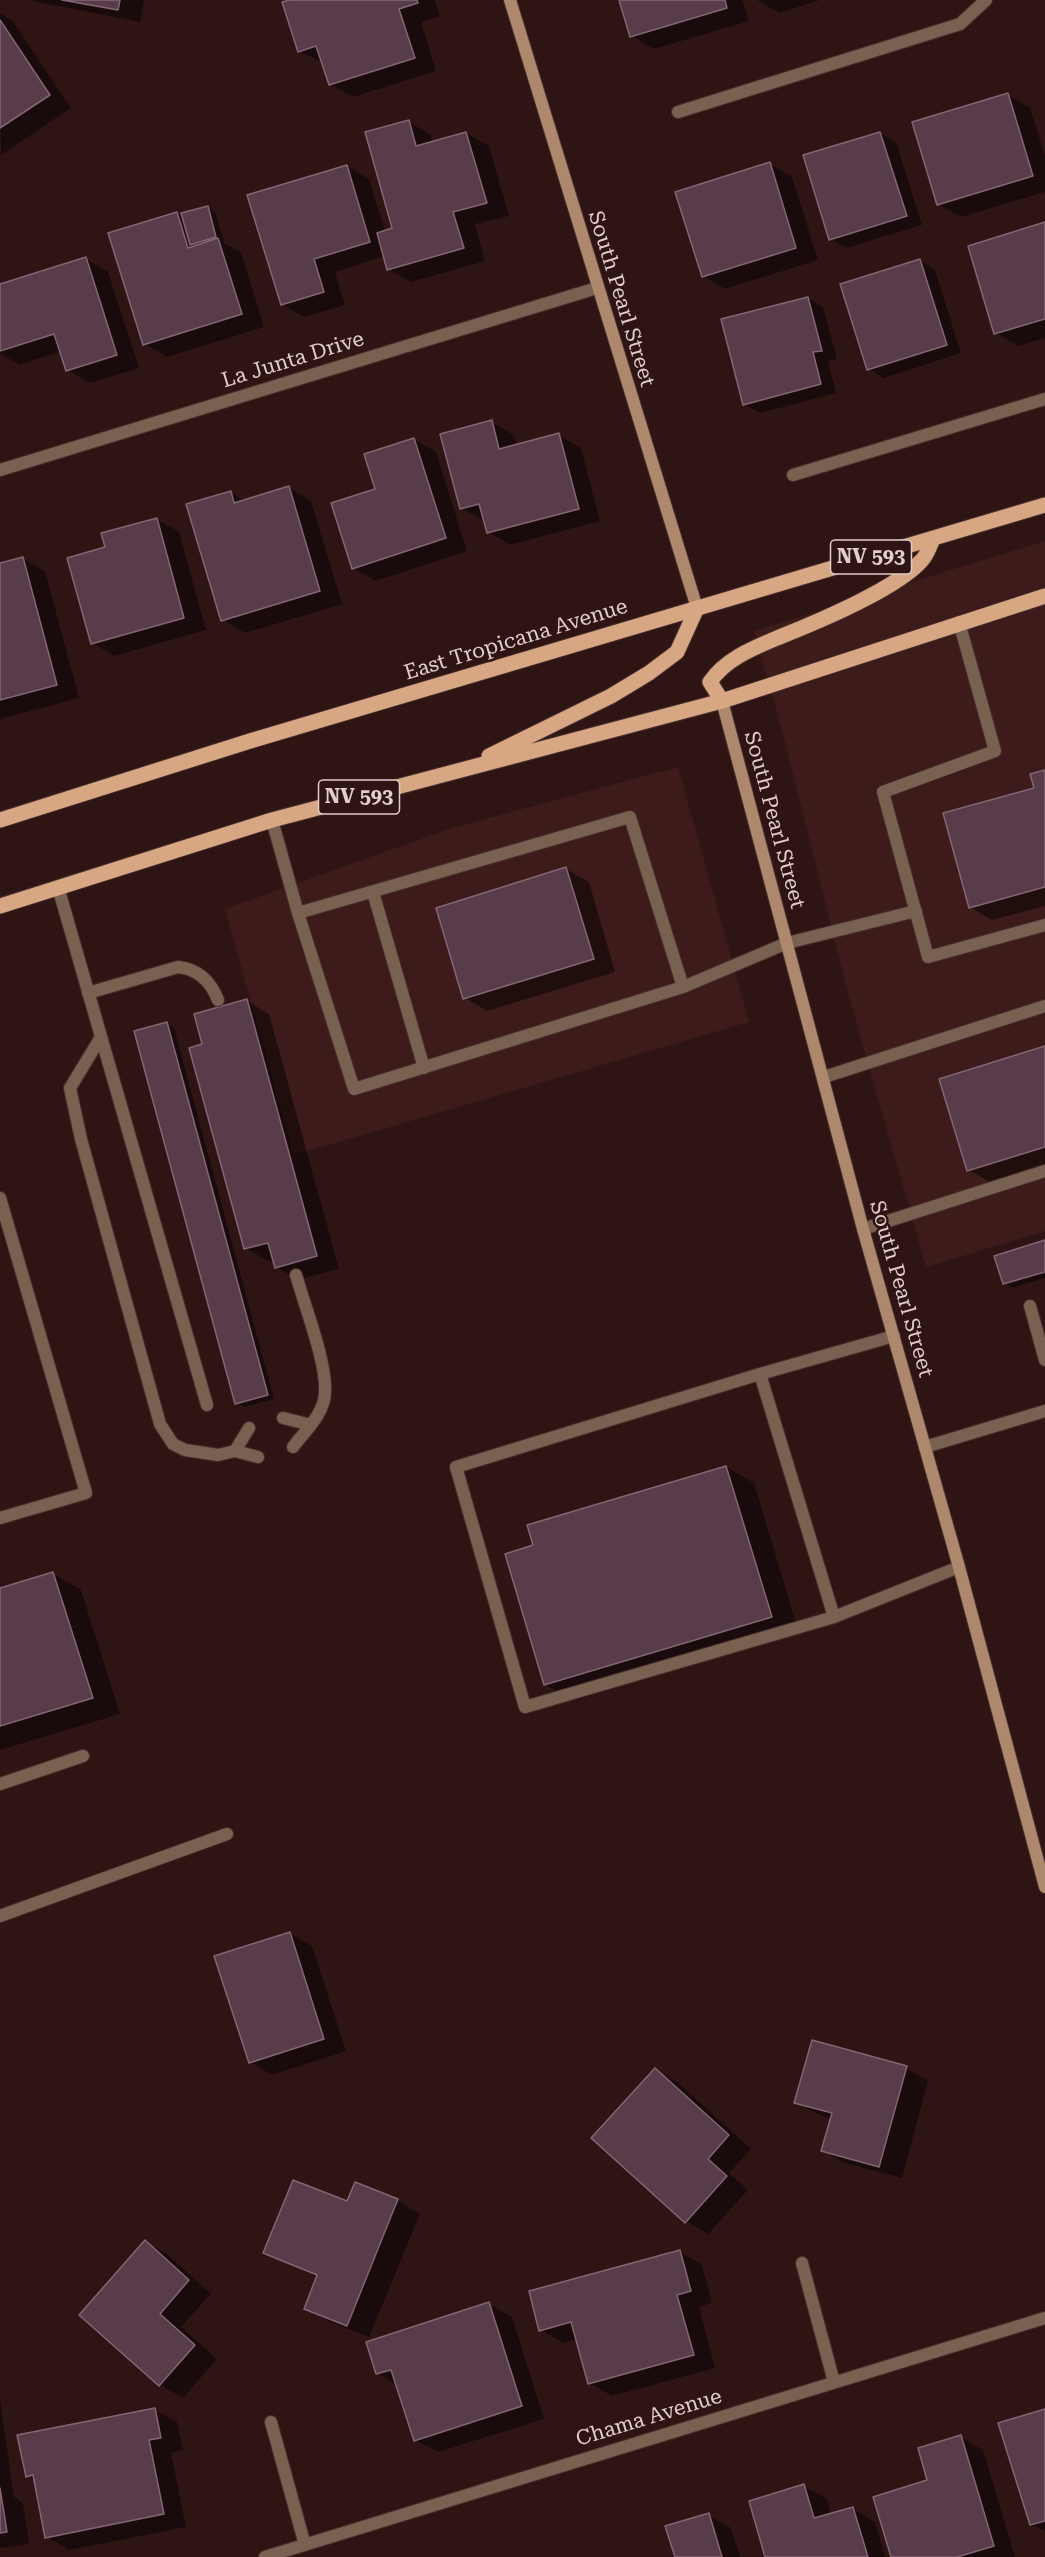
<!DOCTYPE html>
<style>
body{margin:0}
canvas{display:block;background:#2f1414}
</style>
<canvas width="1045" height="2557"></canvas>
<script>
const g = document.querySelector('canvas').getContext('2d');
g.lineJoin = 'round';
function fill(path, color) { g.fillStyle = color; g.fill(path, 'evenodd'); }
function strokePath(path, color, width, dash) { g.strokeStyle = color; g.lineWidth = width; g.lineCap = dash ? 'butt' : 'round'; g.setLineDash(dash || []); g.stroke(path); }
function drawText(font, color, halo, rows, align = 'center') {
  g.font = font + ' "Roboto Serif",serif'; g.lineWidth = 5; g.setLineDash([]); g.textBaseline = 'middle'; g.strokeStyle = halo; g.fillStyle = color; for (const [text, x, y, turn = 0] of rows) {
    g.save(); g.translate(x, y); g.rotate((+turn || 0) * Math.PI / 180); g.textAlign = isNaN(turn) ? turn : align; if (halo) g.strokeText(text, 0, 0); g.fillText(text, 0, 0); g.restore();
  }
}
fill(new Path2D(`
 M1045 541V1231L926 1267 848 993 783 734 754 631Z
 M678 767 749 1022 294 1155 225 909 452 828Z`), '#3d1b1a');
fill(new Path2D(`
 M27 0H144L140 22Z
 M295 0H435L440 16 421 22 436 71 353 97 330 84 324 63 299 51Z
 M620 0H742L749 21 654 49 631 36Z
 M757 0H820L779 13Z
 M0 13 13 21 71 108 1 155Z
 M1008 95 1030 108 1045 156V192L961 217 938 204Z
 M409 122 431 135 433 143 466 133 489 146 509 216 475 224 485 261 411 282 388 269 385 256 335 272 345 305 304 317 282 304 347 166 369 179 385 232 394 229Z
 M880 133 896 142 922 225 846 248 831 239Z
 M770 164 792 177 818 260 725 289 703 276Z
 M208 207 215 212 224 243 241 252 264 327 167 357 145 344 177 213 184 217Z
 M1045 224V338L1018 346 996 333Z
 M86 259 108 272 139 368 90 383 67 370 61 351 19 365 0 353V286Z
 M920 261 935 270 961 353 884 378 869 369Z
 M808 298 823 307 837 359 828 361 836 393 760 413 744 404Z
 M491 422 514 435 517 446 559 435 581 448 600 521 510 545 488 532 484 521 461 508Z
 M413 439 436 452 467 551 375 581 353 568 377 490Z
 M289 488 311 501 342 604 245 633 223 620 230 492 245 501Z
 M157 519 179 532 206 630 114 656 92 643 107 548Z
 M22 558 45 571 79 698 0 719V565Z
 M1045 771V906L992 920 970 907Z
 M566 869 589 882 615 972 487 1011 465 998Z
 M247 1001 269 1014 339 1269 298 1280 276 1267 274 1260 268 1261 245 1248 204 1045Z
 M166 1024 174 1028 274 1399 244 1407 237 1403Z
 M1045 1048V1171L997 1186 969 1170Z
 M1045 1242V1278L1012 1288 1005 1283Z
 M726 1467 754 1483 799 1633 573 1701 545 1684Z
 M53 1574 81 1590 120 1714 0 1750V1590Z
 M289 1933 312 1946 346 2051 272 2075 250 2062Z
 M906 2068 928 2081 902 2178 845 2163 823 2150 832 2119 819 2115 796 2102Z
 M655 2070 677 2082 751 2149 729 2173 748 2190 708 2234 686 2221Z
 M356 2184 398 2201 420 2214 369 2337 328 2321 305 2308 318 2278 265 2252 347 2203Z
 M145 2242 168 2255 211 2294 181 2327 217 2359 183 2398 160 2385 81 2315Z
 M680 2252 702 2265 712 2303 699 2307 715 2368 612 2396 589 2383 577 2339 563 2343 541 2330Z
 M489 2304 512 2317 544 2419 438 2452 415 2440 398 2385 377 2373Z
 M0 2400 14 2497 23 2503 29 2544 0 2548Z
 M155 2410 177 2422 183 2450 171 2453 186 2527 69 2550 47 2537 35 2480 27 2476Z
 M1045 2410V2532L1031 2524Z
 M960 2437 983 2450 1015 2557H892Z
 M804 2486 827 2499 831 2515 853 2509 875 2522 885 2557H767Z
 M708 2515 731 2528 740 2557H676Z`), '#0007');
const building = new Path2D(`
 M62 0H120L118 10Z
 M290 0H417L418 3 399 9 415 58 329 85 316 46 298 52 282 2Z
 M619 0H725L727 8 630 37Z
 M0 20 50 95 0 128Z
 M1008 93 1033 176 937 205 912 122Z
 M409 120 416 146 466 132 487 203 453 212 464 248 387 270 377 233 392 228 365 132Z
 M880 132 907 216 829 240 803 155Z
 M770 162 796 248 702 277 675 192Z
 M347 165 370 242 314 259 324 292 281 305 247 195Z
 M208 206 216 237 190 245 181 213Z
 M177 212 188 248 218 238 242 314 143 345 108 233Z
 M1045 222V319L994 334 968 246Z
 M86 257 117 355 66 371 54 334 0 351V284Z
 M920 259 947 345 867 370 840 284Z
 M808 297 822 351 813 352 821 384 743 405 721 319Z
 M492 420 499 449 559 433 579 509 487 533 479 504 460 509 440 434Z
 M414 438 446 538 352 569 331 503 375 489 364 454Z
 M289 486 320 591 221 621 186 504 231 491 234 503Z
 M157 518 184 618 91 644 67 558 105 547 101 533Z
 M23 557 57 685 0 700V563Z
 M1045 770V887L969 908 943 813 1034 788 1030 774Z
 M566 867 594 959 463 999 436 908Z
 M247 999 317 1256 275 1268 268 1243 244 1249 189 1048 202 1044 194 1014Z
 M167 1022 268 1395 235 1404 134 1031Z
 M1045 1046V1147L967 1171 939 1079Z
 M1045 1240V1272L1003 1284 994 1256Z
 M726 1466 772 1617 544 1685 505 1554 533 1545 527 1525Z
 M53 1572 93 1698 0 1726V1588Z
 M290 1932 324 2039 249 2063 214 1956Z
 M812 2040 907 2066 879 2167 821 2151 832 2113 794 2103Z
 M655 2068 729 2135 708 2159 727 2176 685 2223 591 2138Z
 M293 2180 347 2201 355 2182 398 2199 347 2326 304 2309 317 2275 263 2253Z
 M145 2240 189 2280 160 2314 195 2345 159 2386 79 2315Z
 M680 2250 691 2291 677 2295 694 2355 588 2384 571 2322 539 2331 529 2291Z
 M489 2302 522 2406 414 2441 391 2370 376 2374 366 2342Z
 M155 2408 161 2438 149 2440 164 2514 45 2538 33 2475 26 2477 17 2435Z
 M1045 2409V2521L1030 2525 998 2423Z
 M961 2435 994 2546 957 2557H891L873 2497 927 2480 918 2448Z
 M804 2484 814 2518 853 2507 868 2557H765L749 2501Z
 M0 2488 7 2532 0 2533Z
 M709 2513 722 2557H675L665 2526Z`);
fill(building, '#583c4a');
strokePath(building, '#836574', 1.5);
const lane = new Path2D(`
 M678 112 960 24 986 0
 M793 475 1045 399
 M959 622 995 751 883 792 928 957 1045 925
 M272 820 298 913 354 1089 683 987 787 943 916 911
 M58 887 207 1405
 M373 892 424 1068
 M298 913 630 817 683 987
 M88 993 178 967C198 969 211 982 218 1000
 M101 1037 70 1088 81 1139 160 1424 173 1444 185 1450 218 1455 235 1451 258 1457
 M824 1077 1045 1006
 M0 1198 86 1493 0 1518
 M863 1229 1045 1171
 M1030 1306 1045 1360
 M894 1336 760 1374 456 1467 525 1707 834 1617 959 1567
 M760 1374 834 1617
 M283 1418 311 1425
 M293 1447C305 1431 325 1413 325 1392 327 1363 304 1304 296 1275
 M925 1447 1045 1411
 M235 1451 249 1428
 M0 1784 83 1756
 M0 1916 227 1834`);
const street = new Path2D(`
 M0 470 597 288
 M802 2263 834 2382
 M271 2422 305 2545
 M265 2557 1045 2318`);
const secondary = new Path2D(`
 M510 0 697 608
 M722 701 863 1229 959 1567 1045 1887`);
const primary = new Path2D(`
 M722 701 710 682C726 658 756 647 782 636 817 622 898 588 922 560 927 555 930 546 933 539
 M489 756 611 696 649 673 677 652 697 608
 M0 820 250 741 1045 505
 M0 906 272 820 722 701 1045 596`);
strokePath(lane, '#482e2e', 14);
strokePath(street, '#482e2e', 14);
strokePath(secondary, '#482e2e', 14);
strokePath(primary, '#482e2e', 17);
strokePath(lane, '#796151', 12);
strokePath(street, '#796151', 12);
strokePath(secondary, '#ae886d', 12);
strokePath(primary, '#d7a683', 15);
for (const [x, y, w] of [
 [871,557,81],
 [359,797,81]
]) { const box = new Path2D(); box.roundRect(x - w / 2, y - 17, w, 34, 4.5); g.fillStyle = '#2f1414'; g.fill(box); strokePath(box, '#e1cdcc', 1.5); }
drawText('bold 20px', '#e1cdcc', null, [
 ["NV 593",871,557],
 ["NV 593",359,797]
]);
drawText('21px', '#e1cdcc', '#2f1414', [
 ["South Pearl Street",621,299,73],
 ["La Junta Drive",293,360,-17],
 ["East Tropicana Avenue",516,640,-17],
 ["South Pearl Street",774,820,75],
 ["South Pearl Street",901,1289,74],
 ["Chama Avenue",649,2418,-17]
]);
</script>
